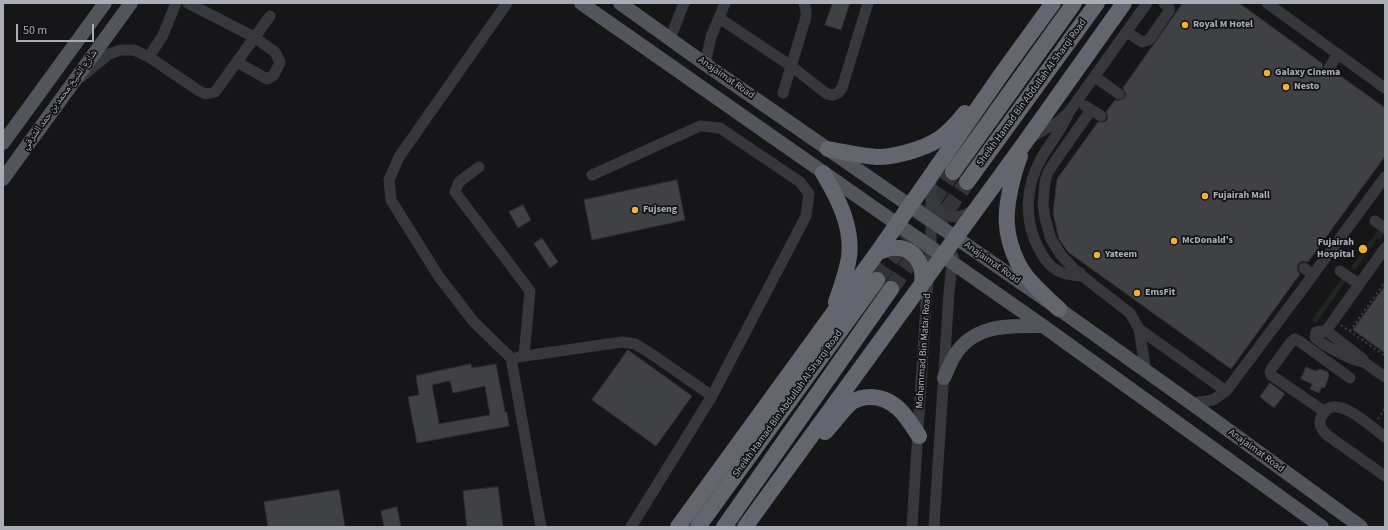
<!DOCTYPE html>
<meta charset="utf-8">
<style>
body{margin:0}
#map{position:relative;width:1388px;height:530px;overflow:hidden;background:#161618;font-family:"Source Sans 3",sans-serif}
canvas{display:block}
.frame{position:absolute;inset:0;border:4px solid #a8adb8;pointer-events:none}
.scale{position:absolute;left:16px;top:24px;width:78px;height:18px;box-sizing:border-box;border:2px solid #a8adb8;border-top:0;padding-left:5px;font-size:12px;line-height:14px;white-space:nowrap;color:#a8adb8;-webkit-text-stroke:3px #111113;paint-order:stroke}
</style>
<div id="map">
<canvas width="1388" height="530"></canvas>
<div class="frame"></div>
<div class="scale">50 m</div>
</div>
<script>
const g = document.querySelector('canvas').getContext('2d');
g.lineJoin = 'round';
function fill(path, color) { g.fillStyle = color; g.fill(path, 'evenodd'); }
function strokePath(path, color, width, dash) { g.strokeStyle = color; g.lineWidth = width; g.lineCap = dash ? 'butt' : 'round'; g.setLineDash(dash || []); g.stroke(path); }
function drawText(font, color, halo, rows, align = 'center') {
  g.font = font + ' "Source Sans 3","Noto Naskh Arabic",sans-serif'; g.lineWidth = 3.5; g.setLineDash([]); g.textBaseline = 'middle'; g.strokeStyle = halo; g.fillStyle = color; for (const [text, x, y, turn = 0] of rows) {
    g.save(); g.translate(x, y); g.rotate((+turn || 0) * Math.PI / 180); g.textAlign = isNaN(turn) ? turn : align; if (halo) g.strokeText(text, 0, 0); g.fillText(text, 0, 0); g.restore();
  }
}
fill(new Path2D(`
 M1378 230 1384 234 1380 240 1378 238 1355 270 1351 267Z
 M1342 278 1346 281 1316 323 1312 320Z`), '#1e261f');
const building = new Path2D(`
 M833 3H850L841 30 825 25Z
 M1183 3H1239L1323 64 1322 68 1325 74 1329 75 1335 72 1385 108V156L1308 262 1302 261 1298 264 1297 270 1300 274 1231 369 1068 252 1059 239 1053 213 1057 179 1098 122H1104L1107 120 1108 116 1106 112 1115 100 1119 101 1124 98 1126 94 1123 88Z
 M677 180 685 220 592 240 584 200Z
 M523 205 531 220 518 228 509 212Z
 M542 238 558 262 550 268 534 244Z
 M1385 286V353L1353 330Z
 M628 350 692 396 656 446 592 400Z
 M471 364 472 368 496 364 505 412H507L509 426 417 443 408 397 419 395 416 376ZM450 381 453 393 485 386 490 415 439 424 432 385Z
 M1306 367 1315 371 1320 369 1328 372 1329 376 1325 387 1321 388 1319 393 1310 389 1312 384 1301 379Z
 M1270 383 1285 394 1274 408 1260 397Z
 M498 487 503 527H467L463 491Z
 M339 490 345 527H268L264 502Z
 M397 507 401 527H384L381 511Z`);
fill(building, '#404145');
strokePath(building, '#303034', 1);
strokePath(new Path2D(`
 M877 280 953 172
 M891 289 967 182`), '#333438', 16, [16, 8]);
strokePath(new Path2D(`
 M1341 325 1385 356
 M1350 331 1385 282
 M1378 419 1385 408`), '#3d3f44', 2, [2, 3]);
strokePath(new Path2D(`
 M188 3 254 37 275 52 280 62 274 75 267 79 237 62
 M507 3 399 157 389 180 391 200 439 277 474 322 511 358 541 527
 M1267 3 1385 88
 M719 18 791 66 827 94 833 95 838 93 842 88 868 3
 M1127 32 1142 42 1149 40 1169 11V8L1164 3
 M670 39 684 3
 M149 57 163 35 176 3
 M705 64 711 37 725 3
 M1329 68 1338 54
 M81 77 109 54 121 50H134L149 57 199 91 206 94 215 92 270 16
 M1095 77 1119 94
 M783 93 806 17V11L804 3
 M1085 106 1101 116
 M1091 110 1054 163 1048 172 1045 182 1043 205 1045 218 1051 239 1061 255 1073 268 1082 276 1130 313 1139 329 1226 391
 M1069 112C1062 129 1051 142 1042 157 1025 186 1023 221 1040 251 1050 270 1061 275 1082 276L1080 273
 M1030 138 1059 121 1069 112 1147 3
 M479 167 459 182 455 192 530 291 524 356
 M592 175 700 126 720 128 800 182 809 194 806 216 712 396 631 527
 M931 200C942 217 957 223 974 209
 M1375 221 1385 228
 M1304 268 1313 275
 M1340 271 1359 284
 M1139 329 1146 372
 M1326 331 1385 248
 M518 357 622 342 635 344 647 351 712 396
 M1364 362C1355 362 1320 344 1315 337L1316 332 1320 331 1328 332 1363 359 1364 362 1385 377
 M1191 403 1213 400 1226 391 1313 275 1385 177
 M1325 412 1271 375 1270 372 1272 368 1291 342 1295 339 1299 341 1350 378
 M1385 437C1371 427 1332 388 1321 418 1318 425 1322 430 1327 435L1385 476
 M912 527 926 303 931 248V175
 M934 527 949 292 953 256`), '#37383d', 11);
strokePath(new Path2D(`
 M581 3 1043 326 1322 527
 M620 3 705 64 1059 309 1191 403 1361 527
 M3 143 105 3
 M3 179 131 3
 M944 378C947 371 950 364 953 358 973 323 1009 326 1043 326`), '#53555c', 14);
strokePath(new Path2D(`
 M828 149C844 152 861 156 877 157 895 157 924 149 939 139 949 132 958 122 965 113
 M1020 156C1013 174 1005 206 1007 225 1008 242 1016 263 1026 276 1036 288 1048 299 1059 309
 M953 172 1074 3
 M823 173C838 198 853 227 849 257 847 272 841 287 836 302
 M967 182 1097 3
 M877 253C903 239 926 255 922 284
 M825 432C832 425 845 407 852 402 857 399 864 397 870 397 895 397 907 417 919 436
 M678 527 877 253 1005 69 1053 3
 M698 527 877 280
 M724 527 891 289
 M745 527 1026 141 1124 3`), '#63666e', 16);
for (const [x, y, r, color] of [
 [1185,25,4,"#f2b134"],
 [1267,73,4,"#f2b134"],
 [1286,87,4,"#f2b134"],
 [1205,196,4,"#f2b134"],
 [635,210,4,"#f2b134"],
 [1174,241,4,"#f2b134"],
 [1363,249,5,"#f2b134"],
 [1097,255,4,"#f2b134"],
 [1137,293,4,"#f2b134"]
]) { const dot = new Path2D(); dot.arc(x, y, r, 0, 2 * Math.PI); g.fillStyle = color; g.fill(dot); strokePath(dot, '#111113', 1.5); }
drawText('bold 10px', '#a8adb8', '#111113', [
 ["Royal M Hotel",1193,25],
 ["Galaxy Cinema",1275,73],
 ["Nesto",1294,87],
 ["Fujairah Mall",1213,196],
 ["Fujseng",643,210],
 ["McDonald's",1182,241],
 ["Fujairah",1354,243,"right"],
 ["Hospital",1354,255,"right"],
 ["Yateem",1105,255],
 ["EmsFit",1145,293]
], 'left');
drawText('10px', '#a8adb8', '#111113', [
 ["Anajaimat Road",726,78,35],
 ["Sheikh Hamad Bin Abdullah Al Sharqi Road",1032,93,-54],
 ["شارع الشيخ محمد بن حمد الشرقي",60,100,-54],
 ["Anajaimat Road",992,263,35],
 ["Mohammad Bin Matar Road",924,351,-86],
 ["Sheikh Hamad Bin Abdullah Al Sharqi Road",788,404,-54],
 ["Anajaimat Road",1256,451,36]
]);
</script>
